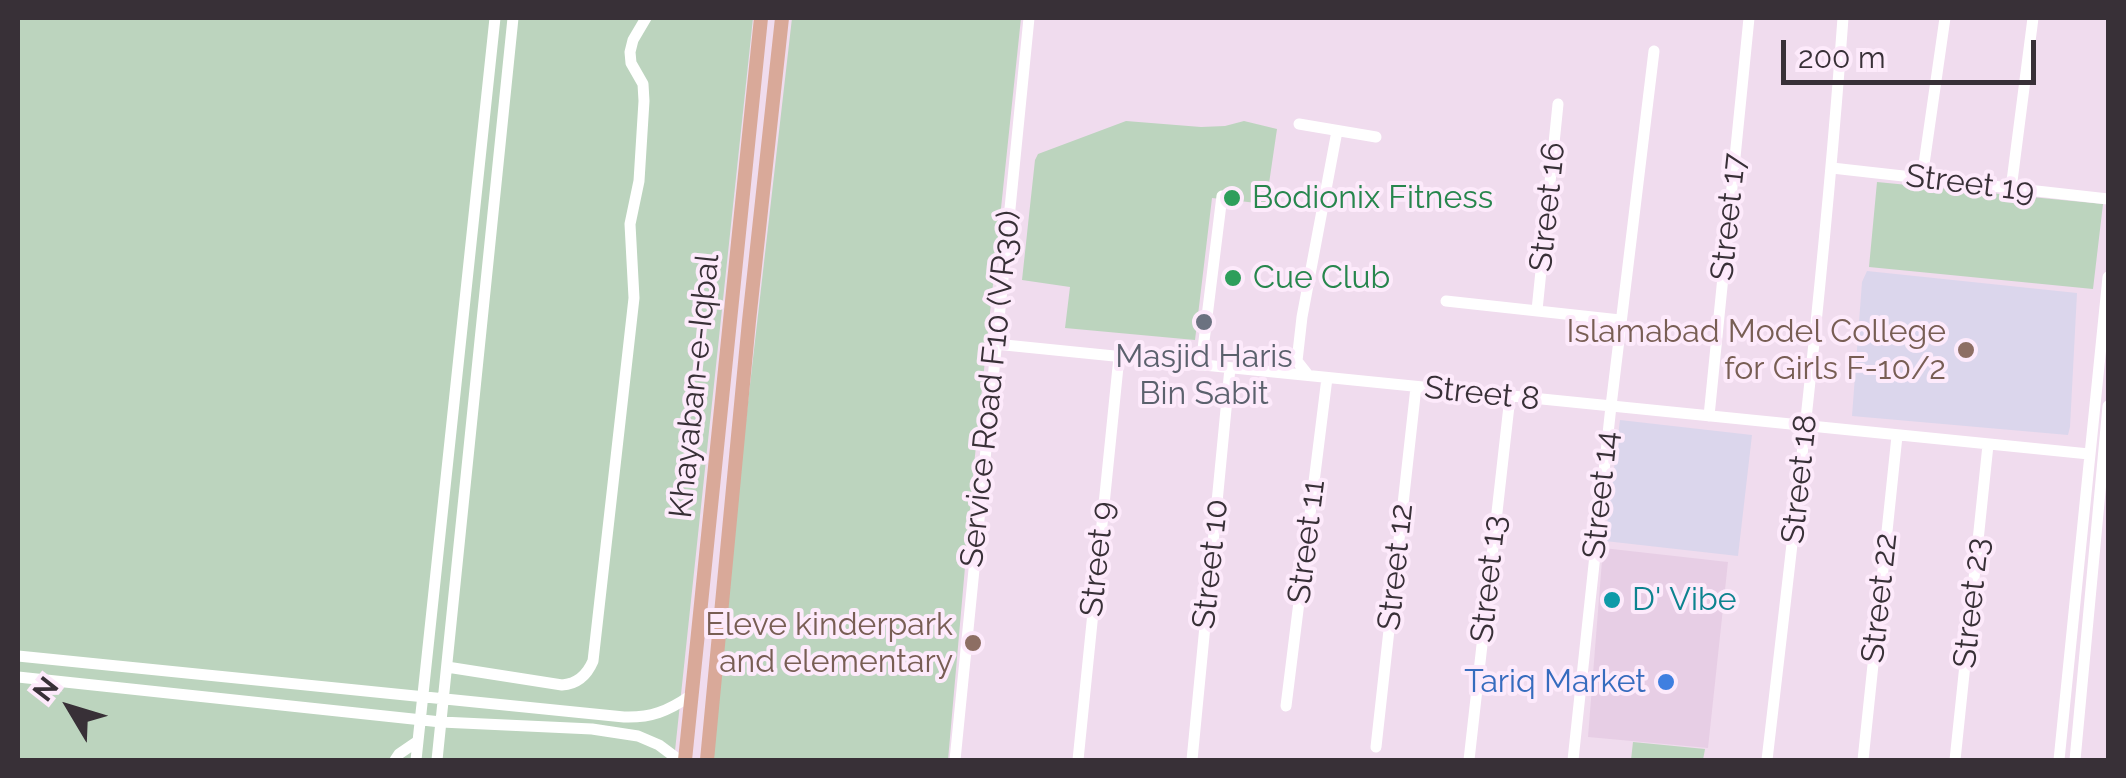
<!DOCTYPE html>
<style>
body{margin:0}
#map{position:relative;width:2126px;height:778px;overflow:hidden;background:#f0dcee;font-family:Raleway,sans-serif}
canvas{display:block}
.frame{position:absolute;inset:0;border:20px solid #383037;pointer-events:none}
.north{position:absolute;left:20px;top:658px;width:100px;height:100px;-webkit-text-stroke:8px #fdeafb;paint-order:stroke;rotate:308deg;font-size:28px;font-weight:700;line-height:40px;text-align:center;color:#383037}
.north::after{content:'';display:block;margin:auto;width:35px;height:45px;background:#383037;clip-path:polygon(50% 0,100% 100%,50% 72%,0 100%)}
.scale{position:absolute;left:1781px;top:40px;width:255px;height:45px;box-sizing:border-box;border:5px solid #383037;border-top:0;padding-left:12px;font-size:30px;line-height:35px;white-space:nowrap;color:#383037;-webkit-text-stroke:8px #fdeafb;paint-order:stroke}
</style>
<div id="map">
<canvas width="2126" height="778"></canvas>
<div class="frame"></div>
<div class="north">N</div>
<div class="scale">200 m</div>
</div>
<script>
const g = document.querySelector('canvas').getContext('2d');
g.lineJoin = 'round';
function fill(path, color) { g.fillStyle = color; g.fill(path, 'evenodd'); }
function strokePath(path, color, width, dash) { g.strokeStyle = color; g.lineWidth = width; g.lineCap = dash ? 'butt' : 'round'; g.setLineDash(dash || []); g.stroke(path); }
function drawText(font, color, halo, rows, align = 'center') {
  g.font = font + ' Raleway,sans-serif'; g.lineWidth = 8; g.setLineDash([]); g.textBaseline = 'middle'; g.strokeStyle = halo; g.fillStyle = color; for (const [text, x, y, turn = 0] of rows) {
    g.save(); g.translate(x, y); g.rotate((+turn || 0) * Math.PI / 180); g.textAlign = isNaN(turn) ? turn : align; if (halo) g.strokeText(text, 0, 0); g.fillText(text, 0, 0); g.restore();
  }
}
fill(new Path2D(`
 M1603 548 1728 562 1708 748 1588 737Z`), '#e7cee5');
fill(new Path2D(`
 M1867 271 2077 293 2070 427 2068 435 1852 416 1862 282Z
 M1620 420 1752 435 1738 556 1605 541Z`), '#dbd6ec');
fill(new Path2D(`
 M18 18H753L674 760H18Z
 M792 18H1021L974 465 948 760H707Z
 M1126 121 1201 127 1225 126 1244 121 1277 129 1266 204 1212 198 1195 340 1065 328 1070 287 1022 280 1035 160 1038 154Z
 M1877 182 2103 204 2093 289 1869 267Z
 M1633 742 1705 749 1703 760H1631Z`), '#bcd4be');
strokePath(new Path2D(`
 M1299 124 1376 137
 M1832 168 2108 199
 M1922 178 1945 18
 M2011 189 2033 18
 M1446 301 1620 320
 M1537 310 1558 104
 M995 344 2089 454
 M1201 365 1222 196
 M1308 375 1297 361 1302 317 1337 131
 M1709 416 1749 18
 M18 656 624 717C651 718 668 711 690 696
 M447 667 562 685C577 684 587 675 593 661L634 298 630 224 639 181 644 101 643 84 631 63 630 52 633 40 646 18
 M18 677 441 722 592 729 638 736 659 745 679 760
 M1286 706 1327 378
 M1376 747 1416 387
 M395 760 399 754 418 741
 M416 760 495 18
 M437 760 513 18
 M955 760 1029 18
 M1078 760 1119 357
 M1192 760 1230 368
 M1469 760 1510 397
 M1573 760 1611 406 1654 51
 M1767 760C1796 513 1825 266 1843 18
 M1863 760 1897 436
 M1955 760 1988 445
 M2059 760 2108 277
 M2075 760 2108 406`), '#fff', 11);
strokePath(new Path2D(`
 M685 760 761 18
 M707 760 749 321 782 18`), '#d9a999', 14);
for (const [x, y, r, color] of [
 [1232,198,10,"#2e9e5b"],
 [1233,278,10,"#2e9e5b"],
 [1204,322,10,"#6b7280"],
 [1966,350,10,"#8d6e63"],
 [1612,600,10,"#0f9aa8"],
 [973,643,10,"#8d6e63"],
 [1666,682,10,"#3f7fe0"]
]) { const dot = new Path2D(); dot.arc(x, y, r, 0, 2 * Math.PI); g.fillStyle = color; g.fill(dot); strokePath(dot, '#fdeafb', 4); }
drawText('32px', '#383037', '#fdeafb', [
 ["Street 19",1970,184,7],
 ["Street 16",1548,207,-84],
 ["Street 17",1729,217,-84],
 ["Khayaban-e-Iqbal",695,386,-84],
 ["Service Road F10 (VR30)",991,389,-84],
 ["Street 8",1482,394,6],
 ["Street 18",1800,479,-84],
 ["Street 14",1601,495,-84],
 ["Street 11",1307,542,-83],
 ["Street 9",1098,559,-84],
 ["Street 10",1211,564,-84],
 ["Street 12",1396,567,-84],
 ["Street 13",1489,579,-84],
 ["Street 22",1880,598,-84],
 ["Street 23",1972,603,-84]
]);
drawText('32px', '#27864d', '#fdeafb', [
 ["Bodionix Fitness",1252,198],
 ["Cue Club",1253,278]
], 'left');
drawText('32px', '#785e54', '#fdeafb', [
 ["Islamabad Model College",1946,332],
 ["for Girls F-10/2",1946,369],
 ["Eleve kinderpark",953,625],
 ["and elementary",953,662]
], 'right');
drawText('32px', '#5b616d', '#fdeafb', [
 ["Masjid Haris",1204,357],
 ["Bin Sabit",1204,394]
]);
drawText('32px', '#0d838f', '#fdeafb', [
 ["D' Vibe",1632,600]
], 'left');
drawText('32px', '#366cbe', '#fdeafb', [
 ["Tariq Market",1646,682]
], 'right');
</script>
